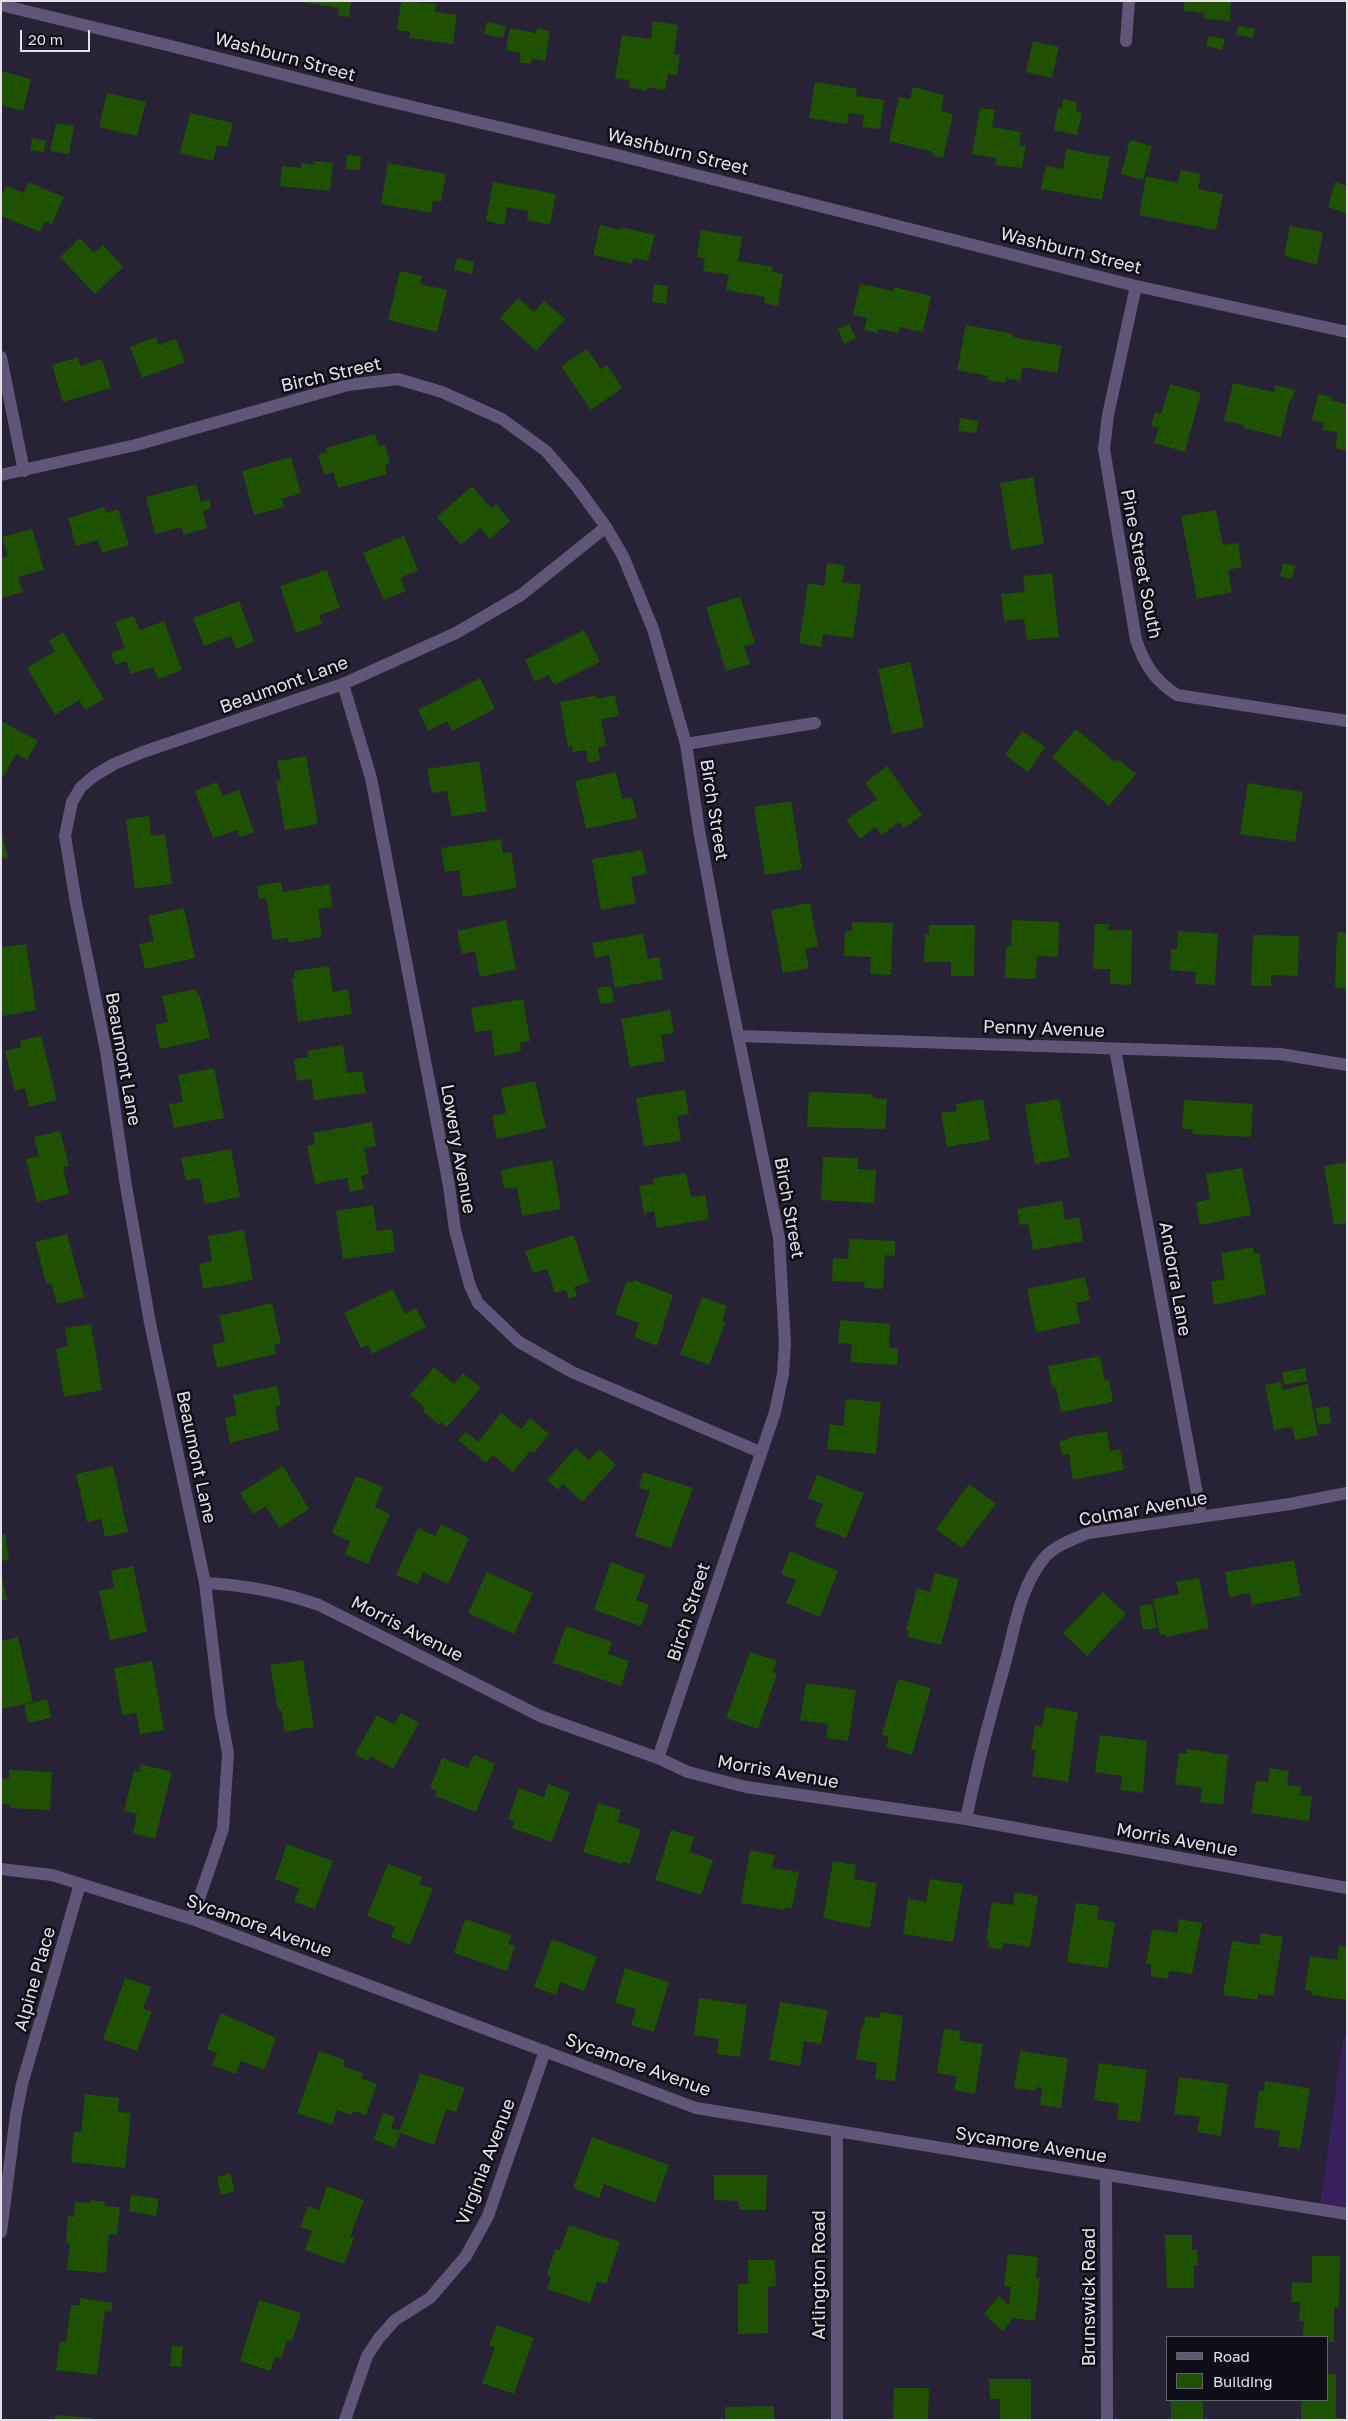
<!DOCTYPE html>
<style>
body{margin:0}
#map{position:relative;width:1348px;height:2421px;overflow:hidden;background:#272235;font-family:"Golos Text",sans-serif}
canvas{display:block}
.frame{position:absolute;inset:0;border:2px solid #e4e1ed;pointer-events:none}
.legend{position:absolute;left:1166px;top:2336px;width:162px;height:65px;box-sizing:border-box;background:#0f0d15;border:1px solid #64626b;margin:0;padding:6px 9px;list-style:none;font-size:15px;color:#e4e1ed}
.legend li{display:flex;align-items:center;gap:10px;height:25px}
.legend b{width:25px;border:1px solid #64626b}
.scale{position:absolute;left:20px;top:30px;width:70px;height:22px;box-sizing:border-box;border:2px solid #e4e1ed;border-top:0;padding-left:6px;font-size:15px;line-height:18px;white-space:nowrap;color:#e4e1ed;-webkit-text-stroke:4px #0f0d15;paint-order:stroke}
</style>
<div id="map">
<canvas width="1348" height="2421"></canvas>
<div class="frame"></div>
<ul class="legend">
<li><b style="height:6px;background:#605778"></b>Road</li>
<li><b style="height:14px;background:#1e5200"></b>Building</li>
</ul>
<div class="scale">20 m</div>
</div>
<script>
const g = document.querySelector('canvas').getContext('2d');
g.lineJoin = 'round';
function fill(path, color) { g.fillStyle = color; g.fill(path, 'evenodd'); }
function strokePath(path, color, width, dash) { g.strokeStyle = color; g.lineWidth = width; g.lineCap = dash ? 'butt' : 'round'; g.setLineDash(dash || []); g.stroke(path); }
function drawText(font, color, halo, rows, align = 'center') {
  g.font = font + ' "Golos Text",sans-serif'; g.lineWidth = 5; g.setLineDash([]); g.textBaseline = 'middle'; g.strokeStyle = halo; g.fillStyle = color; for (const [text, x, y, turn = 0] of rows) {
    g.save(); g.translate(x, y); g.rotate((+turn || 0) * Math.PI / 180); g.textAlign = isNaN(turn) ? turn : align; if (halo) g.strokeText(text, 0, 0); g.fillText(text, 0, 0); g.restore();
  }
}
fill(new Path2D(`
 M1343 2035 1347 2036V2214L1320 2210Z`), '#37205d');
fill(new Path2D(`
 M294 1H351L349 17 338 16 339 8Z
 M401 1 436 4 435 12 457 15 453 44 410 38V32L397 30Z
 M1184 1H1231L1230 21 1204 19 1205 13 1183 11Z
 M653 21 678 25 674 54 680 55 677 76 668 74 665 90 647 87V91L628 87 630 80 615 78 622 35 651 39Z
 M487 22 506 26 503 38 484 34Z
 M1238 26 1255 29 1253 38 1236 35Z
 M510 28 536 33 537 28 550 31 545 61 532 59 531 64 519 63 521 53 506 50Z
 M1209 36 1225 39 1222 50 1206 46Z
 M1033 41 1059 47 1052 78 1026 72Z
 M1 71 31 79 23 111 1 105Z
 M815 82 857 89 856 96 884 100 880 129 862 127 864 115 849 113 847 124 809 118Z
 M913 87 944 95 941 111 953 114 943 158 932 155 933 152 889 141 899 97 910 99Z
 M107 93 146 102 137 136 99 127Z
 M1063 99 1077 102 1076 111 1082 113 1077 135 1054 130 1058 107 1062 108Z
 M980 108 995 110 992 127 1021 132 1019 146H1026L1022 168 996 165 997 158 972 154Z
 M190 113 233 123 227 147 217 145 213 161 180 153Z
 M56 123 74 126 69 154 50 151Z
 M32 138 46 141 44 152 30 150Z
 M1130 140 1152 146 1143 180 1121 174Z
 M1066 149 1110 157 1102 200 1041 189 1046 166 1063 169Z
 M347 155 361 156 360 170 346 169Z
 M314 161 333 163 330 191 280 186 282 166 301 168V163L313 165Z
 M388 163 446 174 441 202 433 200 431 213 381 204Z
 M1181 170 1201 174 1198 189 1223 194 1216 230 1139 215 1146 176 1178 183Z
 M28 182 64 197 52 224 45 221 40 232 1 216V197L6 186 24 193Z
 M493 182 556 194 550 225 527 220 528 211 507 207 504 225 486 221Z
 M1335 182 1347 186V214L1328 207Z
 M600 225 620 230 621 227 655 235 648 261 633 258 632 264 593 255Z
 M1290 226 1323 232 1317 265 1284 256Z
 M701 230 742 237 738 261 773 267 772 272 783 274 778 306 764 303 765 297 726 290 729 275 703 271 705 259 697 257Z
 M80 238 94 253 103 245 123 267 95 294 60 257Z
 M457 258 474 262 472 274 454 270Z
 M400 271 422 276 420 284 447 290 437 332 388 320Z
 M654 284 668 286 666 304 652 302Z
 M860 284 893 291 894 287 931 296 923 332 900 327 899 333 879 329 877 333 864 330 867 318 853 315Z
 M518 298 534 312 544 301 565 319 536 351 500 318Z
 M849 324 856 338 844 344 838 329Z
 M966 325 1013 334V337L1062 346 1057 373 1023 367 1020 381 1006 378 1005 383 987 380 988 376 957 370Z
 M156 337 159 345 176 339 185 362 142 378 130 347Z
 M587 349 601 369 607 365 622 388 591 410 561 366Z
 M78 357 80 366 102 359 111 388 63 402 52 365Z
 M1233 383 1274 392 1275 385 1295 390 1292 399H1290L1281 437 1244 428V425L1224 421Z
 M1170 384 1201 393 1185 452 1154 443 1159 428 1151 426 1155 412 1161 414Z
 M1318 394 1332 397 1331 400 1347 404V451L1335 448 1338 433 1323 430 1324 423 1312 420Z
 M960 418 978 421 976 433 958 431Z
 M375 434 379 446 385 445 390 463 385 465 387 474 338 488 333 472 324 475 318 455 327 452 326 448Z
 M291 457 301 493 282 499 284 507 254 515 242 471Z
 M1033 477 1044 544 1011 550 1000 483Z
 M196 484 201 502 209 499 211 508 203 511 207 528 183 535 182 527 155 534 146 497Z
 M472 486 491 508 496 504 510 521 490 539 480 528 461 545 437 517Z
 M104 507 106 513 118 509 129 545 102 553 98 540 76 546 68 518Z
 M1216 510 1223 545 1238 543 1242 567 1228 570 1232 592 1197 599 1181 516Z
 M32 529 44 570 18 577 23 592 1 598V558L8 556 2 537Z
 M404 536 418 570 400 578 406 591 384 600 363 553Z
 M827 563 845 565 842 582 861 585 853 638 823 634 821 647 799 643 808 583 824 586Z
 M1283 563 1295 566 1292 579 1280 576Z
 M327 570 340 608 319 615 322 624 296 633 280 586Z
 M1052 573 1059 637 1027 640 1024 619 1004 621 1001 594 1025 592 1023 576Z
 M740 597 755 643 744 646 750 664 726 671 706 607Z
 M239 601 254 642 236 649 231 636 204 646 193 618Z
 M134 616 140 630 164 621 182 670 158 679 153 667 131 674 126 661 115 665 111 653 125 648 115 622Z
 M584 630 600 662 554 685 549 675 535 682 525 660Z
 M63 632 104 699 85 710 79 700 55 715 27 668 55 651 49 641Z
 M910 662 924 727 892 734 878 669Z
 M480 678 495 709 452 731 447 721 428 731 418 710Z
 M597 695V699L615 695 619 716 601 719 606 746 598 747 600 760 588 763 586 750 573 752 572 746 568 747 560 702Z
 M1 721 38 741 27 760 16 754 1 780Z
 M1076 729 1115 762 1118 759 1136 774 1109 806 1052 757Z
 M1022 731 1045 747 1028 772 1005 755Z
 M306 756 318 824 285 830 276 781 281 780 277 761Z
 M479 761 487 811 452 817 447 791 432 793 427 769Z
 M887 766 922 815 904 828 899 822 882 835 875 827 860 839 846 820 877 799 865 783Z
 M616 772 622 799 632 797 637 818 586 829 575 781Z
 M217 782 223 796 239 790 254 832 240 837 237 830 213 838 195 791Z
 M1248 783 1303 792 1295 842 1240 834Z
 M791 801 802 869 765 875 754 807Z
 M149 816 151 836 165 834 172 884 135 889 126 819Z
 M1 829 8 858 1 859Z
 M501 839 503 853 511 852 517 888 463 897 459 870 445 872 441 848Z
 M642 850 647 874 631 877 636 903 601 910 592 859Z
 M281 882 283 892 329 884 333 907 318 909 322 937 289 943 288 938 273 940 266 898 259 899 257 886Z
 M810 903 818 946 805 949 809 968 783 973 771 910Z
 M184 908 195 958 145 969 139 944 154 941 148 916Z
 M506 920 516 969 480 977 475 951 462 954 457 931Z
 M1012 920 1059 922 1058 957 1037 956 1036 979 1005 978 1006 947 1011 945Z
 M852 922 893 923 891 975 870 974 871 957 844 956 845 931H852Z
 M1095 924H1109L1108 930H1132L1131 985 1110 984V969H1093Z
 M929 925H975L974 976H951V962H924L925 934H929Z
 M1178 931 1218 934 1215 985 1195 984 1196 972 1170 970 1171 949H1177Z
 M1337 932 1347 933V989L1335 988Z
 M643 934 648 959 659 957 663 979 615 988 609 955 595 958 592 943Z
 M1253 935 1299 936 1298 976 1271 975V986H1251Z
 M26 944 36 1010 3 1016 1 1005V947Z
 M329 966 333 992 348 989 352 1014 298 1022 292 978H295L294 971Z
 M611 986 614 1002 600 1004 597 988Z
 M196 989 198 996H200L210 1038 160 1049 155 1025 168 1022 162 996Z
 M523 999 530 1041 520 1043 521 1051 495 1056 491 1030 475 1032 471 1008Z
 M670 1010 674 1033 661 1035 665 1061 630 1067 621 1019Z
 M41 1036 57 1100 29 1107 25 1088 15 1091 5 1051 21 1047 20 1041Z
 M343 1045 347 1073 362 1071 366 1093 314 1100 311 1079 297 1081 294 1059 308 1057 307 1051Z
 M214 1068 224 1118 174 1128 169 1104 183 1102 178 1075Z
 M535 1081 546 1128 497 1139 492 1116 506 1113 501 1088Z
 M685 1090 689 1114 677 1116 681 1141 644 1146 636 1098Z
 M809 1092 873 1094V1098L887 1099 885 1129 807 1127Z
 M983 1099 990 1140 947 1147 941 1113 957 1111 956 1104Z
 M1059 1099 1070 1157 1035 1164 1025 1105Z
 M1184 1100 1253 1104 1251 1137 1192 1134 1193 1129H1182Z
 M372 1122 376 1146 364 1148 369 1174 361 1176 364 1189 350 1192 347 1178 315 1184 307 1146 315 1144 313 1133Z
 M60 1131 69 1166 63 1167 69 1194 37 1202 26 1159 39 1156 34 1137Z
 M231 1149 240 1197 205 1204 200 1178 186 1181 181 1158Z
 M823 1157 858 1158V1169L876 1170 874 1203 821 1200Z
 M552 1160 561 1209 522 1216 517 1187 504 1189 501 1170Z
 M1347 1162V1223L1334 1225 1324 1166Z
 M1242 1168 1251 1215 1200 1225 1196 1202 1210 1199 1206 1174Z
 M686 1173 691 1197 705 1195 709 1219 657 1228 654 1211 644 1213 639 1186 654 1184 653 1178Z
 M1062 1201 1065 1220 1079 1217 1083 1241 1033 1250 1028 1224 1020 1225 1017 1209Z
 M373 1205 377 1231 392 1229 395 1252 343 1259 336 1211Z
 M244 1230 253 1280 203 1289 199 1264 212 1261 208 1236Z
 M67 1234 84 1297 57 1304 51 1283H46L35 1242Z
 M574 1235 589 1282 574 1287 577 1296 569 1299 566 1290 555 1293 547 1269 533 1273 525 1251Z
 M849 1239 895 1241V1256L885 1255 883 1289 864 1288 865 1282 832 1281 833 1258 848 1259Z
 M1253 1247 1254 1253H1259L1266 1294 1214 1305 1211 1282 1225 1279 1221 1253Z
 M1085 1277 1090 1300 1076 1303 1080 1323 1036 1332 1027 1289Z
 M634 1280 673 1295 657 1346 634 1337 639 1323 615 1314 627 1281 633 1283Z
 M393 1289 405 1314 416 1308 426 1327 372 1354 368 1345 361 1348 344 1313Z
 M702 1297 727 1306 722 1321H726L709 1365 680 1354Z
 M272 1303 281 1343 274 1345 276 1354 217 1368 212 1345 225 1342 219 1316Z
 M840 1320 890 1324 889 1348H898L897 1365 850 1362 852 1344 838 1343Z
 M91 1324 102 1390 64 1397 56 1349 68 1346 65 1328Z
 M1100 1356 1105 1381 1109 1380 1113 1402 1061 1412 1056 1387 1052 1388 1048 1366Z
 M434 1367 454 1384 463 1373 481 1388 447 1427 441 1422 439 1425 423 1411 425 1408 410 1395Z
 M1305 1368 1307 1381 1284 1385 1282 1372Z
 M1281 1382 1283 1390 1308 1384 1318 1435 1295 1440 1292 1427 1274 1430 1265 1385Z
 M277 1386 281 1405 275 1407 279 1430 230 1443 225 1418 237 1415 233 1395Z
 M846 1399 881 1402 876 1454 827 1449 830 1424 843 1426Z
 M1329 1406 1331 1423 1318 1425 1316 1408Z
 M501 1413 521 1429 530 1418 549 1434 534 1453 530 1451 513 1472 493 1455 486 1463 458 1440 466 1432 478 1442Z
 M1107 1431 1110 1451 1120 1449 1124 1470 1073 1480 1069 1454 1062 1455 1059 1441 1067 1440 1066 1438Z
 M576 1448 589 1460 599 1449 616 1465 582 1502 563 1484 558 1490 547 1480Z
 M113 1466 128 1532 105 1537 101 1519 87 1522 76 1474Z
 M283 1466 309 1509 279 1528 266 1506 253 1514 240 1493Z
 M643 1472 693 1488 671 1548 635 1536 650 1491 639 1488Z
 M817 1475 864 1493 846 1538 814 1526 823 1504 808 1498Z
 M356 1476 383 1487 375 1507 390 1514 368 1564 345 1554 350 1541 332 1533Z
 M969 1484 996 1504 962 1548 936 1529Z
 M441 1524 469 1538 448 1584 423 1572 418 1584 396 1575 418 1528 435 1536Z
 M5 1534 9 1560 1 1561V1535Z
 M790 1551 838 1571 820 1617 786 1603 796 1580 781 1574Z
 M1294 1560 1301 1596 1252 1605 1250 1593 1229 1597 1225 1572Z
 M611 1562 645 1575 636 1600 649 1605 641 1626 594 1610Z
 M133 1566 147 1632 110 1640 99 1591 114 1588 111 1571Z
 M487 1572 533 1593 514 1634 468 1613Z
 M1 1573 7 1600 1 1601Z
 M935 1573 959 1579 941 1645 908 1637 909 1631 906 1630 917 1588 930 1592Z
 M1199 1578 1209 1628 1166 1637V1634L1160 1635 1153 1599 1179 1594 1176 1582Z
 M1103 1592 1126 1614 1087 1656 1063 1633Z
 M1152 1604 1157 1628 1143 1630 1139 1606Z
 M566 1626 612 1642 608 1654 629 1661 621 1686 553 1663Z
 M18 1637 33 1702 1 1709V1641Z
 M750 1652 777 1661 773 1672 777 1674 758 1729 726 1718Z
 M303 1660 314 1727 285 1732 281 1710H278L270 1665Z
 M152 1661 164 1730 140 1734 136 1713 122 1715 114 1668Z
 M898 1679 931 1688 912 1755 886 1747 889 1737 882 1735Z
 M806 1683 856 1690 848 1741 826 1738 828 1724 800 1720Z
 M47 1699 51 1718 28 1723 24 1705Z
 M1045 1707 1078 1712 1068 1782 1032 1776 1036 1750H1031L1035 1725 1042 1727Z
 M401 1713 419 1723 393 1769 370 1756 368 1761 355 1754 377 1715 394 1724Z
 M1100 1735 1147 1741 1143 1793 1120 1790 1122 1776 1095 1772Z
 M1187 1749 1228 1755 1223 1805 1200 1802 1202 1788 1175 1784 1179 1753 1186 1754Z
 M474 1755 495 1764 476 1812 435 1796 437 1791 430 1788 442 1758 468 1768Z
 M141 1764 172 1772 155 1839 133 1833 137 1814 124 1811 134 1770 139 1772Z
 M1270 1768 1289 1771 1287 1785 1301 1787 1300 1795 1312 1796 1309 1821 1251 1813 1256 1781 1268 1782Z
 M9 1770 52 1772 50 1810 10 1808V1805L1 1804V1778L9 1779Z
 M548 1784 570 1792 552 1842 512 1828 514 1821 508 1819 519 1788 544 1797Z
 M598 1803 621 1810 617 1822 641 1829 630 1864 623 1862 622 1864 583 1852Z
 M671 1830 694 1837 689 1852 713 1860 701 1895 655 1880Z
 M287 1844 333 1861 315 1909 294 1902 299 1888 275 1879Z
 M750 1850 775 1855 772 1868 799 1872 792 1909 785 1907V1910L741 1903Z
 M833 1861 856 1865 854 1879 877 1883 870 1928 823 1918Z
 M388 1864 422 1877 419 1884 433 1889 410 1945 391 1937 395 1927 367 1916Z
 M930 1879 963 1884 953 1942 903 1934 908 1899 926 1902Z
 M1015 1892 1038 1896 1030 1947 1003 1943 1002 1950 988 1947 989 1940H986L992 1902 1013 1905Z
 M1076 1903 1099 1906 1097 1919 1115 1922 1108 1968 1067 1962Z
 M465 1919 511 1935 508 1944 515 1946 507 1971 454 1953Z
 M1179 1919 1202 1923 1192 1974 1169 1971 1168 1979 1151 1976V1964H1146L1152 1929 1177 1933Z
 M1261 1933 1283 1937 1273 1996 1258 1994 1257 2000 1223 1995 1232 1941 1259 1945Z
 M552 1939 597 1957 584 1991 560 1982 556 1995 534 1987Z
 M1339 1946 1347 1947V2000L1312 1995V1991L1305 1990 1310 1956 1337 1960Z
 M625 1968 669 1982 654 2032 631 2025 636 2009 615 2003Z
 M125 1978 151 1987 143 2009 152 2011 137 2051 103 2039Z
 M699 1998 747 2005 740 2057 717 2054 719 2039 694 2035Z
 M780 2002 828 2010 821 2044 804 2041 800 2066 769 2060Z
 M880 2012 903 2016 895 2081 875 2079 877 2063 856 2059 862 2025 864 2026 865 2016 879 2018Z
 M221 2013 276 2038 264 2070 241 2061 236 2074 212 2065 217 2053 207 2049Z
 M944 2029 961 2031 959 2040 983 2044 975 2094 954 2090 957 2076 937 2073Z
 M319 2051 345 2060 343 2066 363 2073 361 2078 377 2084 366 2115 353 2111 351 2115 337 2110 332 2125 297 2113Z
 M1020 2051 1068 2058 1061 2108 1040 2105 1042 2088 1036 2087 1035 2091 1014 2088Z
 M1099 2063 1147 2070 1140 2122 1117 2119 1119 2104 1094 2100Z
 M420 2073 465 2088 456 2112 446 2109 434 2145 400 2133 395 2148 374 2140 383 2113 395 2117 391 2128 400 2131Z
 M1179 2077 1228 2084 1221 2136 1197 2132 1200 2117 1174 2114Z
 M1265 2081 1310 2088 1300 2149 1278 2146 1280 2131 1254 2127 1259 2091H1264Z
 M85 2094 119 2098 118 2112 131 2113 125 2168 71 2162 74 2131 81 2132Z
 M592 2137 669 2165 655 2203 604 2184 599 2198 573 2188Z
 M230 2173 235 2191 221 2195 217 2177Z
 M714 2175H767L766 2210H739V2201L714 2200Z
 M327 2186 364 2200 350 2237 354 2238 344 2264 305 2250 312 2231 300 2227 308 2206 319 2210Z
 M131 2195 159 2199 156 2216 129 2211Z
 M90 2200 105 2202V2206L120 2207 117 2235 109 2234 106 2273 67 2270 70 2244 66 2243 68 2216 74 2217 75 2202 90 2203Z
 M569 2225 620 2242 606 2284 597 2281 590 2303 547 2289 551 2277 547 2274 555 2250H560Z
 M1165 2235H1192V2250H1197L1198 2265H1194V2288H1167Z
 M1008 2254 1038 2257 1036 2278H1040L1035 2321 1013 2318 1003 2331 984 2314 999 2296 1009 2305 1011 2287 1004 2286Z
 M1312 2256H1340L1339 2307H1334V2342H1329L1328 2336H1303L1304 2321H1299L1300 2302H1291L1292 2282 1312 2283Z
 M748 2260H775L776 2286 768 2287V2333L738 2334V2284L748 2283Z
 M80 2298 113 2303 111 2312 105 2311 97 2375 56 2370 60 2342H66L71 2305H80Z
 M259 2300 301 2313 292 2341 287 2340 281 2359 275 2357 270 2371 240 2361Z
 M497 2325 534 2338 514 2394 482 2383 495 2347 489 2345Z
 M172 2345 183 2347 181 2367 170 2366Z
 M1327 2374H1336V2418H1342V2420H1301V2400H1327Z
 M989 2379H1031V2420H1000V2399H990Z
 M894 2388H929L928 2420H893Z
 M1171 2400H1203V2420H1171Z
 M774 2406V2420H725V2407Z
 M55 2415 92 2418V2420H54Z`), '#1e5200');
strokePath(new Path2D(`
 M1 5 171 46 375 98 613 154 1136 286 1347 332
 M1126 41 1129 1
 M1136 286 1108 415 1104 449 1136 640C1145 665 1154 680 1177 695L1347 721
 M1 357 24 471
 M1 475 136 445 348 385 398 379 442 392 502 419 546 451 577 487 606 527 623 556 653 629 686 744 699 830 722 956 779 1238 785 1344 783 1374 775 1412 658 1758
 M343 684 371 778 449 1186 455 1230 470 1286 478 1303 519 1342 572 1372 760 1452
 M686 744 815 723
 M739 1036 1280 1054 1347 1065
 M1115 1049 1201 1515
 M205 1583C244 1585 282 1592 319 1605L540 1716 658 1758 688 1772 746 1787 966 1819 1347 1888
 M966 1819C977 1765 991 1713 1006 1660 1015 1625 1021 1585 1045 1557 1056 1545 1074 1539 1088 1533L1290 1504 1347 1493
 M1 1869 52 1875 192 1919 696 2108 1347 2214
 M192 1919 223 1829 228 1753 221 1716 205 1583 150 1323 126 1186 106 1051 76 903 65 836 72 802 81 787 94 776 114 764 143 752 343 684 456 633 521 595 606 527
 M837 2131V2420
 M1106 2175 1107 2420
 M1 2232 16 2115 22 2084 80 1884
 M345 2420 367 2356 379 2338 395 2320 430 2298 466 2256 488 2216 545 2051`), '#605778', 12);
drawText('18px', '#e4e1ed', '#0f0d15', [
 ["Washburn Street",285,57,15],
 ["Washburn Street",678,152,14],
 ["Washburn Street",1071,251,14],
 ["Birch Street",331,375,-13],
 ["Pine Street South",1141,564,79],
 ["Beaumont Lane",284,685,-20],
 ["Birch Street",714,810,81],
 ["Penny Avenue",1044,1029,2],
 ["Beaumont Lane",123,1059,80],
 ["Lowery Avenue",458,1149,80],
 ["Birch Street",789,1208,80],
 ["Andorra Lane",1175,1279,80],
 ["Beaumont Lane",196,1457,78],
 ["Colmar Avenue",1143,1509,-10],
 ["Birch Street",689,1612,-72],
 ["Morris Avenue",407,1629,27],
 ["Morris Avenue",778,1772,10],
 ["Morris Avenue",1177,1840,10],
 ["Sycamore Avenue",259,1926,20],
 ["Alpine Place",35,1979,-74],
 ["Sycamore Avenue",638,2065,20],
 ["Sycamore Avenue",1031,2145,9],
 ["Virginia Avenue",486,2162,-69],
 ["Arlington Road",819,2275,-90],
 ["Brunswick Road",1089,2297,-90]
]);
</script>
